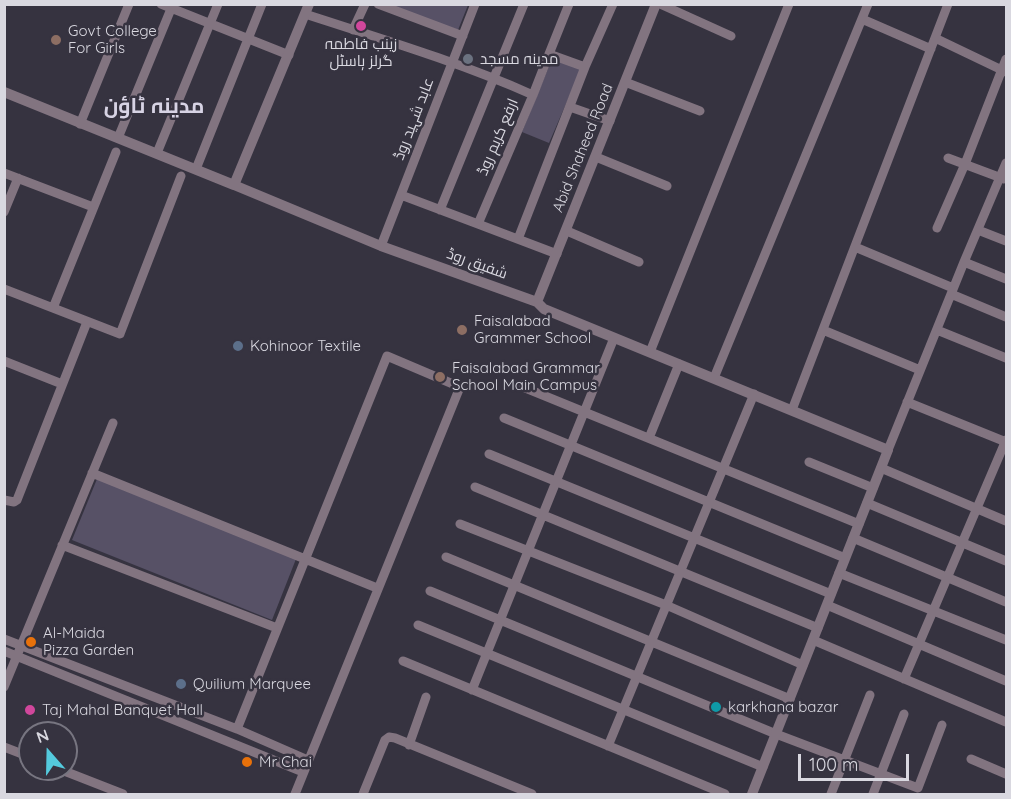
<!DOCTYPE html>
<meta charset="utf-8">
<style>
body{margin:0}
#map{position:relative;width:1011px;height:799px;overflow:hidden;background:#363340;font-family:Quicksand,sans-serif}
canvas{display:block}
.frame{position:absolute;inset:0;border:6px solid #d9d8e0;pointer-events:none}
.north{position:absolute;left:18px;top:721px;width:60px;height:60px;box-sizing:border-box;background:#363340;border:2px solid #777580;border-radius:50%;rotate:340deg;font-size:16px;font-weight:700;line-height:24px;text-align:center;color:#d9d8e0}
.north::after{content:'';display:block;margin:auto;width:21px;height:27px;background:#54cadd;clip-path:polygon(50% 0,100% 100%,50% 72%,0 100%)}
.scale{position:absolute;left:798px;top:754px;width:111px;height:27px;box-sizing:border-box;border:3px solid #d9d8e0;border-top:0;padding-left:8px;font-size:18px;line-height:21px;white-space:nowrap;color:#d9d8e0;-webkit-text-stroke:4px #363340;paint-order:stroke}
</style>
<div id="map">
<canvas width="1011" height="799"></canvas>
<div class="frame"></div>
<div class="north">N</div>
<div class="scale">100 m</div>
</div>
<script>
const g = document.querySelector('canvas').getContext('2d');
g.lineJoin = 'round';
function fill(path, color) { g.fillStyle = color; g.fill(path, 'evenodd'); }
function strokePath(path, color, width, dash) { g.strokeStyle = color; g.lineWidth = width; g.lineCap = dash ? 'butt' : 'round'; g.setLineDash(dash || []); g.stroke(path); }
function drawText(font, color, halo, rows, align = 'center') {
  g.font = font + ' Quicksand,Cairo,sans-serif'; g.lineWidth = 5; g.setLineDash([]); g.textBaseline = 'middle'; g.strokeStyle = halo; g.fillStyle = color; for (const [text, x, y, turn = 0] of rows) {
    g.save(); g.translate(x, y); g.rotate((+turn || 0) * Math.PI / 180); g.textAlign = isNaN(turn) ? turn : align; if (halo) g.strokeText(text, 0, 0); g.fillText(text, 0, 0); g.restore();
  }
}
fill(new Path2D(`
 M388 5H468L458 30Z
 M552 59 581 69 549 143 522 132Z
 M97 479 296 559 272 620 72 540Z`), '#575166');
strokePath(new Path2D(`
 M161 4 289 55
 M378 4 463 36
 M660 4 731 36
 M305 14C382 39 459 62 533 95L478 224 401 195
 M862 19 931 49
 M353 30 365 4
 M935 38 1006 72
 M549 54 569 4
 M625 82 700 111
 M533 95 549 54 585 67
 M570 107 610 121
 M80 124 129 4
 M118 138 173 4
 M157 153 218 4
 M596 157 667 186
 M948 158 1004 179
 M196 169 262 4
 M4 173 93 207
 M440 210 524 4
 M4 212 18 178
 M478 224 557 254
 M937 228 965 164 1006 59
 M978 230 1006 241
 M567 231 639 262
 M518 239 585 67 613 4
 M381 246 475 4
 M855 247 953 288
 M964 262 1006 279
 M4 289 120 334 181 176
 M951 294 1006 317
 M53 308 116 152
 M823 330 920 370
 M937 330 1006 358
 M650 352 789 4
 M4 361 62 384
 M714 378 868 4
 M518 385 859 524
 M907 402 1006 442
 M792 410 948 4
 M504 418 845 558
 M649 438 679 364
 M888 450 964 262 1006 163
 M489 454 831 594
 M809 462 873 488
 M881 468 1006 521
 M92 473 377 588
 M475 487 818 628
 M4 500 14 502 17 500 87 322
 M867 503 1006 561
 M460 524 666 605 803 665
 M853 538 1006 602
 M62 545 277 628
 M446 557 790 699
 M839 573 1006 640
 M430 591 776 734 918 788 942 725
 M827 605 1006 681
 M418 625 763 767
 M4 639 237 729 308 760
 M813 640 1006 722
 M4 651 303 772
 M403 661 725 794
 M904 679 1006 440
 M4 687 113 423
 M472 690 614 338
 M237 729 387 356 460 387 295 794
 M409 745 426 697
 M608 746 754 394
 M4 747 30 757
 M971 759 1006 774
 M59 769 123 794
 M363 794 385 740 389 737 395 738 532 794
 M831 794 870 695
 M873 794 904 714`), '#827480', 9);
strokePath(new Path2D(`
 M309 4 234 185 381 246 537 302 544 309 888 450 752 794
 M4 92 234 185
 M537 302 656 4`), '#827480', 10);
for (const [x, y, r, color] of [
 [361,26,6,"#d1479c"],
 [56,40,6,"#8d6e63"],
 [468,59,6,"#6b7280"],
 [462,330,6,"#8d6e63"],
 [238,346,6,"#5c6f8a"],
 [440,377,6,"#8d6e63"],
 [31,642,6,"#e8710a"],
 [181,684,6,"#5c6f8a"],
 [716,707,6,"#0f9aa8"],
 [30,710,6,"#d1479c"],
 [247,762,6,"#e8710a"]
]) { const dot = new Path2D(); dot.arc(x, y, r, 0, 2 * Math.PI); g.fillStyle = color; g.fill(dot); strokePath(dot, '#363340', 2); }
drawText('15px', '#d9d8e0', '#363340', [
 ["Govt College",68,31],
 ["For Girls",68,48],
 ["زینب فاطمہ",361,44,"center"],
 ["گرلز ہاسٹل",361,61,"center"],
 ["مدینہ مسجد",480,59],
 ["Faisalabad",474,321],
 ["Grammer School",474,338],
 ["Kohinoor Textile",250,346],
 ["Faisalabad Grammar",452,368],
 ["School Main Campus",452,385],
 ["Al-Maida",43,633],
 ["Pizza Garden",43,650],
 ["Quilium Marquee",193,684],
 ["karkhana bazar",728,707],
 ["Taj Mahal Banquet Hall",42,710],
 ["Mr Chai",259,762]
], 'left');
drawText('15px', '#d9d8e0', '#363340', [
 ["عابد شہید روڈ",414,119,-69],
 ["ارفع کریم روڈ",498,137,-67],
 ["Abid Shaheed Road",583,148,-68],
 ["شفیق روڈ",477,264,20]
]);
drawText('bold 21px', '#d7d3e4', '#363340', [
 ["مدینہ ٹاؤن",154,107]
]);
</script>
